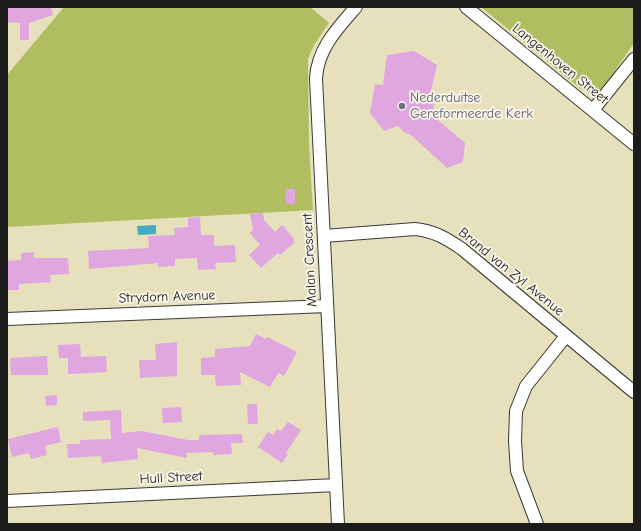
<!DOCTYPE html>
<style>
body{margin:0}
#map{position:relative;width:641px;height:531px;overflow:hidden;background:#e7e0bc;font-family:"Comic Neue",sans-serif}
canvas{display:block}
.frame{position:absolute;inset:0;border:8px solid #1c1c1c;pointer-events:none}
</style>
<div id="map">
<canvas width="641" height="531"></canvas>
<div class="frame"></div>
</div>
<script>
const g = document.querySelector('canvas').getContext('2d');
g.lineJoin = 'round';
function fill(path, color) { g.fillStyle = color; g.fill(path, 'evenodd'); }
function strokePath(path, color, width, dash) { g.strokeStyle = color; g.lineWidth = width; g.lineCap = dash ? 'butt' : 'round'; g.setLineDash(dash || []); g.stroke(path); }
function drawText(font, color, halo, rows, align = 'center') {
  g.font = font + ' "Comic Neue",sans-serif'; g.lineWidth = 3.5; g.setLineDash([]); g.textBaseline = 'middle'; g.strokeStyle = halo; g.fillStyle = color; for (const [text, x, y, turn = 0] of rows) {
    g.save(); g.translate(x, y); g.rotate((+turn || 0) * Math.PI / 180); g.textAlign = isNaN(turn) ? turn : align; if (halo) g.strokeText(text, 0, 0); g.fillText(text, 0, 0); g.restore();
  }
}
fill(new Path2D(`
 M64 7H310L329 23 314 45 308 59 309 144 313 210 7 227V75Z
 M481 7H634V43L604 87 592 94 581 89Z`), '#b0be61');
fill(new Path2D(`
 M156 225V234L138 235 137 226Z`), '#41adbf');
fill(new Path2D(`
 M7 7H51L53 15 29 23V40H20V23L7 22Z
 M414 51 437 65 430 95 435 99 432 115 465 143 463 162 447 168 410 134 405 133 398 126 384 131 370 113 375 84 383 85 387 55Z
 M285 189H295V204H286Z
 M263 213 264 220 275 232 282 225 294 239 293 240 295 242 280 255 278 253 261 268 249 255 260 245 250 233 253 230 250 214Z
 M200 217 201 235H214V246L235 245 236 262 215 263 216 269 198 270 197 258 175 259V266L158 267V263L89 269 88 251 149 248 148 236 175 235 174 228 188 227V218Z
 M34 252V258H68L69 274 50 275 51 282 19 284V290H7V261L21 260V253Z
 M256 334 266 339 267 337 297 352 284 376 278 373 270 387 240 372 241 385 216 386 215 375H201V358L215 357V349L250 346Z
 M177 342V376L140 378 139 360H156L155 344Z
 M80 344 81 357 106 356 107 372 68 374V358H59L58 345Z
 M47 356 48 375H11L10 358Z
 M57 395V405L46 406 45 396Z
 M247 404H257L258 424H248Z
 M181 407 182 422 163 423 162 408Z
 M121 410 122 433 142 431 188 440H199V435L242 434 243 443H231L232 454 213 455V452L186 453 187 458 137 448 138 459 102 463 101 456 68 458 67 444H80V440L111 439 110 420 83 421V412Z
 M288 422 301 430 286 453 288 454 282 463 258 447 268 432 273 435 277 429 281 431Z
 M58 427 61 442 45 446 47 455 31 459 29 453 12 457 8 439Z`), '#dfa6e0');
const minor = new Path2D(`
 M466 7 634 144
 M593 110 634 59
 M324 236 415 229C434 231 446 238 462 249L634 392
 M7 319 327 306
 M7 501 336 485
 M338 524 316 78C318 48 337 29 356 7
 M537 524 517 471 515 441 516 411 526 386 566 336`);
strokePath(minor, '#3a3934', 14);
strokePath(minor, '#fff', 12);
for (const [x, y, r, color] of [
 [402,106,4,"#6b7280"]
]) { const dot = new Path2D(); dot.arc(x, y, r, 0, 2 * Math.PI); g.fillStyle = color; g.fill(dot); strokePath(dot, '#fbf7ec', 1.5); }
drawText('14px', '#1c1c1c', '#fbf7ec', [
 ["Langenhoven Street",560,64,39],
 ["Malan Crescent",310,260,-93],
 ["Brand van Zyl Avenue",511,272,39],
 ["Strydom Avenue",167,297,-2],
 ["Hull Street",171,478,-3]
]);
drawText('14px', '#5b616d', '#fbf7ec', [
 ["Nederduitse",410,98],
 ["Gereformeerde Kerk",410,114]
], 'left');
</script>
